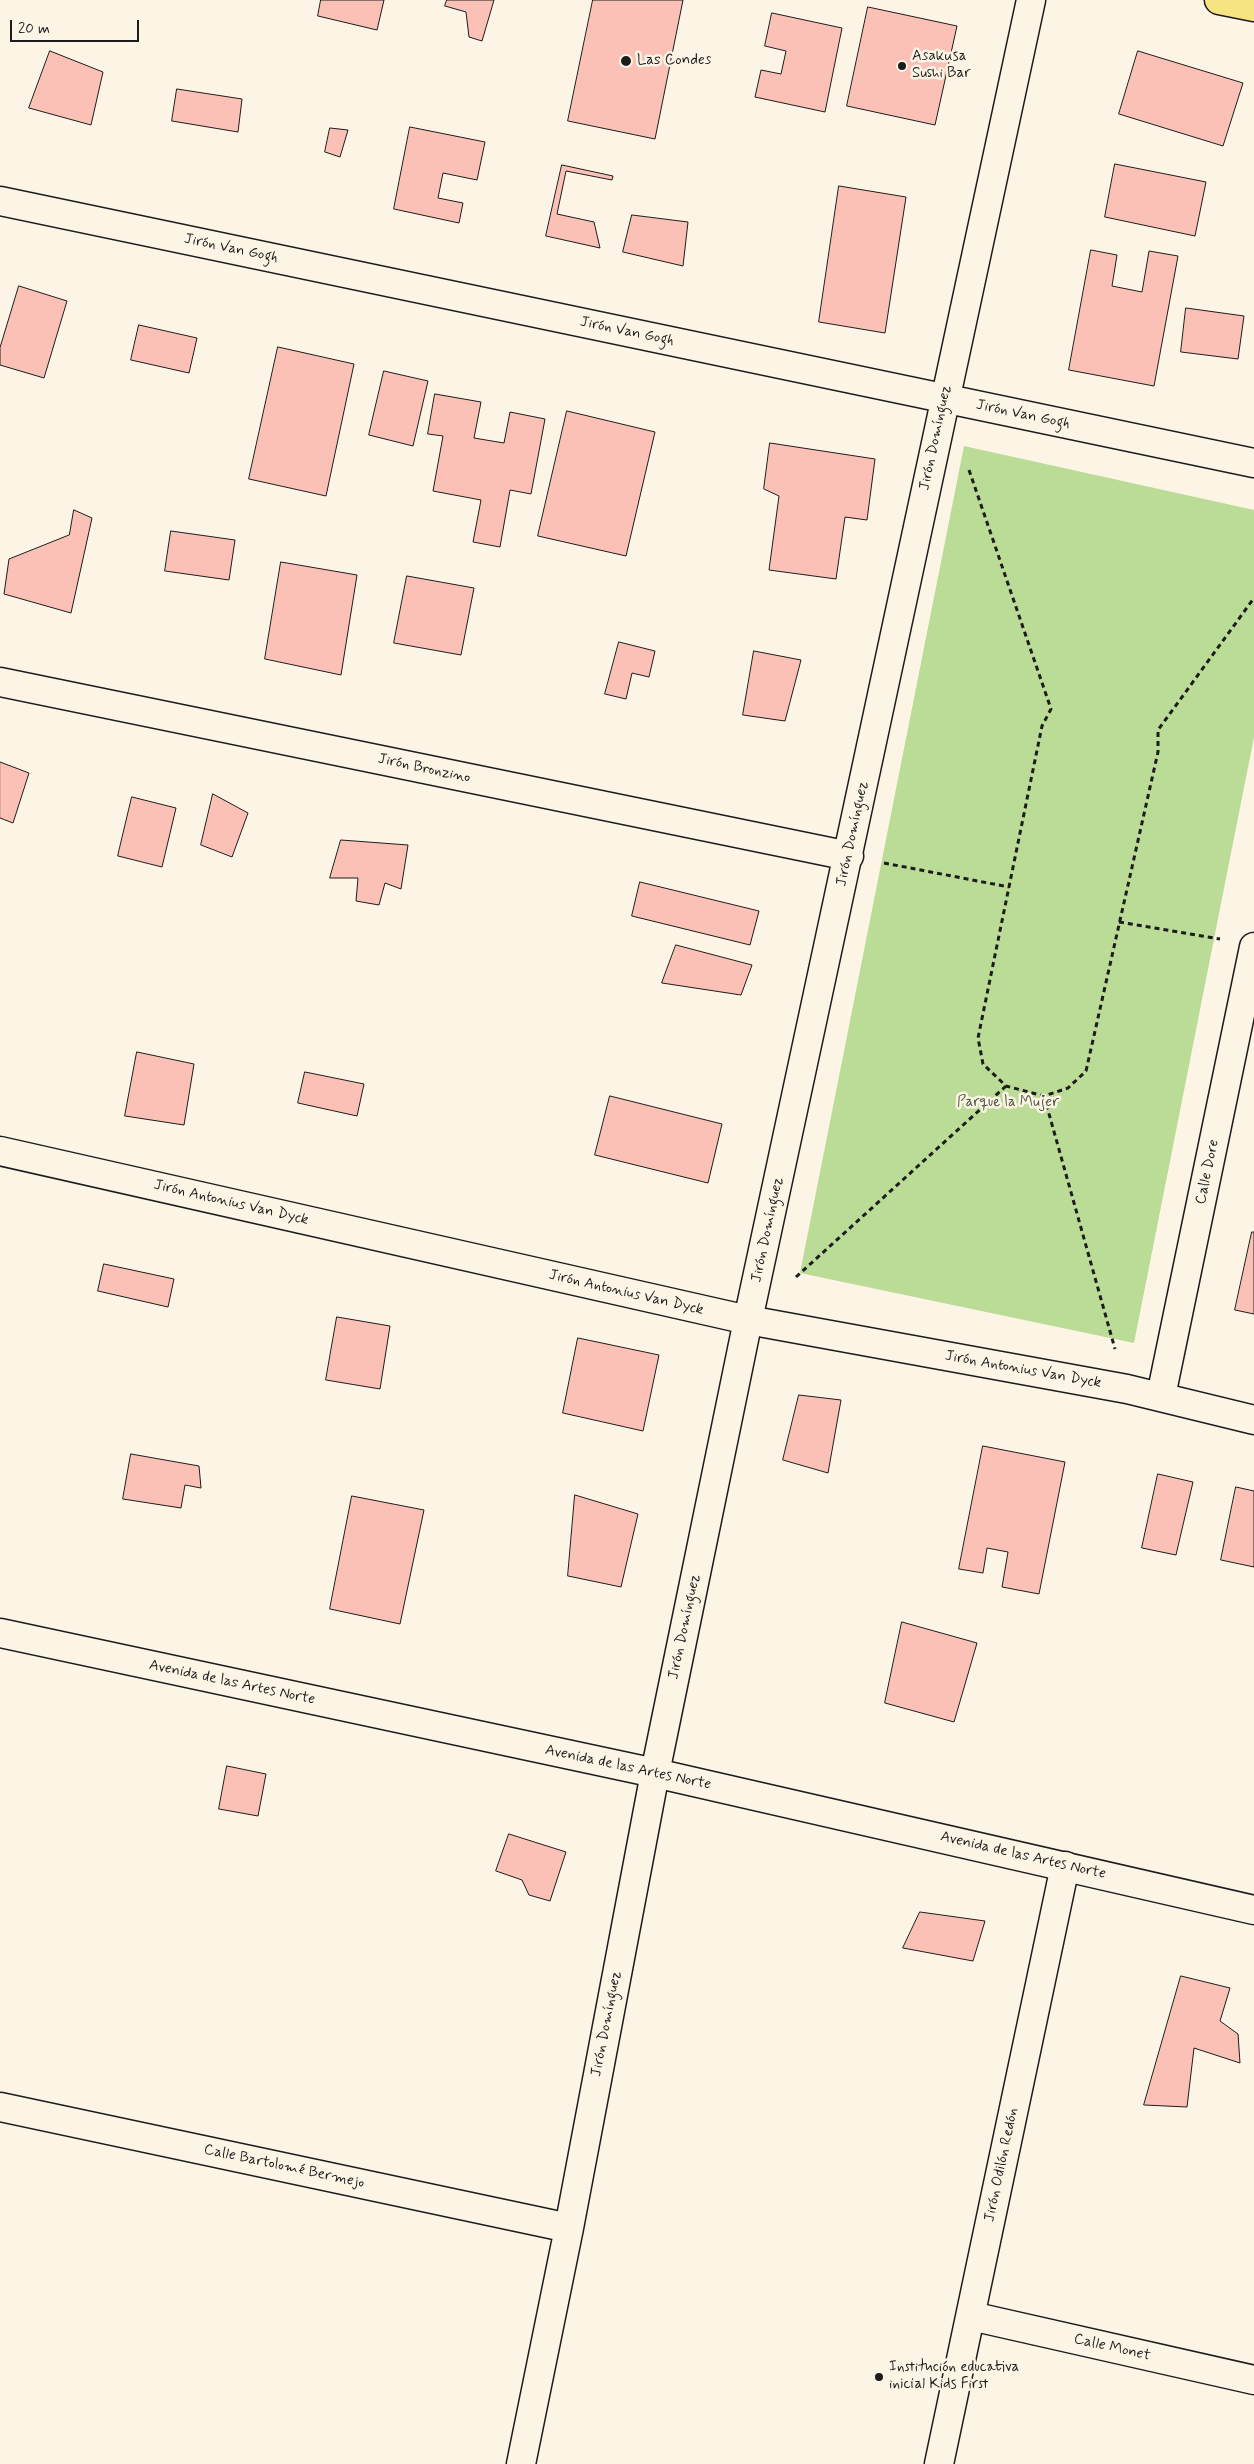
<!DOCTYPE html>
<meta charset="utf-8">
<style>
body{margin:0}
#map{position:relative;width:1254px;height:2464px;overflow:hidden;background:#fcf5e5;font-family:Mynerve,sans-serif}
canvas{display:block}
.scale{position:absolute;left:10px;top:20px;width:129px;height:22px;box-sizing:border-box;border:2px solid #1c1c1c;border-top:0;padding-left:6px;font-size:15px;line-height:18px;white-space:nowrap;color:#1c1c1c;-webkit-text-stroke:4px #fcf5e5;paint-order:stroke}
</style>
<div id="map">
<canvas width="1254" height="2464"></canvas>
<div class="scale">20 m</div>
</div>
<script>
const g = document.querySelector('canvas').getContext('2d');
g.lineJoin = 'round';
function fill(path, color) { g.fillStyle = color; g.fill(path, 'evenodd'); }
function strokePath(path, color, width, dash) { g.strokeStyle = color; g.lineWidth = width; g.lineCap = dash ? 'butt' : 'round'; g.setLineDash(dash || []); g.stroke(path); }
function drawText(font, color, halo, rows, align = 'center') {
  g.font = font + ' Mynerve,sans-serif'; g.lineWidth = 5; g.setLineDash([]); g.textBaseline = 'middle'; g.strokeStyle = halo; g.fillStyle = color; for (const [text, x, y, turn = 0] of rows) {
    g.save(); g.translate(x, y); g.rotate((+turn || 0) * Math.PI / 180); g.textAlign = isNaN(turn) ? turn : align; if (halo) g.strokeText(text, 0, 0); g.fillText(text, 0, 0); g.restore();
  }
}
fill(new Path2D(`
 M964 446 1254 510V737L1134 1343 800 1273Z`), '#bbdc96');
const building = new Path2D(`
 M321 0H384L377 30 318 16Z
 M447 0H494L482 41 469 37 466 12 445 6Z
 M593 0H683L655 139 568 121Z
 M868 7 957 26 935 125 847 106Z
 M772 13 842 28 825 112 755 97 761 70 781 74 786 51 765 46Z
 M50 51 103 72 91 125 29 108Z
 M1138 51 1243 83 1223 146 1119 114Z
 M177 89 242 99 238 132 172 121Z
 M410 127 485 142 477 180 443 173 438 198 463 203 459 223 394 209Z
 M330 128 348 130 340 157 325 152Z
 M1115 164 1206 182 1195 236 1105 217Z
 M562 165 613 176 612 180 566 171 557 214 594 222 600 248 546 236Z
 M839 186 906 197 885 333 819 322Z
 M632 215 688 222 683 266 623 252Z
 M1091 250 1117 255 1112 286 1142 292 1149 251 1178 256 1154 386 1069 370Z
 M19 286 67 301 44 378 0 365V348Z
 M1186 308 1244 316 1238 359 1181 352Z
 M139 325 197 338 189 373 131 360Z
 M278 347 354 364 326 496 249 479Z
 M384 371 428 381 413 446 369 435Z
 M435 394 481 402 474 438 504 443 510 412 545 419 531 494 510 490 500 547 473 542 481 500 433 491 443 436 428 434Z
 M567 411 655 432 626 556 538 536Z
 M770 443 875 459 867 520 845 517 836 579 769 570 779 496 764 489Z
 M74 510 92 518 71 613 4 594 9 559 69 535Z
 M171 531 235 540 229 580 165 571Z
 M281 562 357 575 341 675 265 659Z
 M407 576 474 588 461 655 394 643Z
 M619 642 655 651 649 677 632 673 626 699 605 694Z
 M754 651 801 660 785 721 743 715Z
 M0 762 29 773 13 823 0 818Z
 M213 794 248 813 232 857 201 845Z
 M132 797 176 808 162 867 118 856Z
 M341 840 408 845 401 889 385 883 379 905 356 901 358 878H330Z
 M640 882 759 911 750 945 632 916Z
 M676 945 752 965 741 995 662 983Z
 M137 1052 194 1064 184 1125 125 1116Z
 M305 1072 364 1084 357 1116 298 1103Z
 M610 1096 722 1124 708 1183 595 1155Z
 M1252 1232H1254V1314L1235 1310Z
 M104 1264 174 1279 168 1307 98 1291Z
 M337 1317 390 1326 380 1389 326 1380Z
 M578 1338 659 1355 643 1431 563 1413Z
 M799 1395 841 1400 828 1473 783 1460Z
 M983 1446 1065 1462 1039 1594 1002 1587 1008 1552 987 1548 983 1573 959 1569Z
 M131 1454 199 1466 201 1488 185 1485 181 1508 123 1499Z
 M1158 1474 1193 1482 1176 1555 1142 1548Z
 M1236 1487 1254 1491V1567L1221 1560Z
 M575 1495 638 1514 621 1587 568 1576Z
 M352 1496 424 1510 400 1624 330 1609Z
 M902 1622 977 1643 954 1722 885 1703Z
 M227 1766 266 1774 258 1816 219 1809Z
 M509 1834 566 1852 550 1901 529 1895 522 1880 496 1871Z
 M920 1912 985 1921 973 1961 903 1948Z
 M1181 1976 1230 1988 1220 2021 1238 2034 1240 2063 1194 2048 1187 2107 1144 2105Z`);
fill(building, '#fcc1b6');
strokePath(building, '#1c1c1c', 1);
const minor = new Path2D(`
 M0 201 1254 463
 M0 682 849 856
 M0 1151 748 1320 1127 1389 1254 1420
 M1161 1396 1254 947
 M0 2107 569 2228
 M971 2316 1254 2380
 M521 2464 569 2228 655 1773 748 1320 1031 0
 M939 2464 1065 1866`);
const tertiary = new Path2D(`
 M0 1633 655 1773 1254 1910`);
const primary = new Path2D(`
 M1219 0 1254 7`);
strokePath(minor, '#1c1c1c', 31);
strokePath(tertiary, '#1c1c1c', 31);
strokePath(primary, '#1c1c1c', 31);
strokePath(new Path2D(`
 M969 470 1051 709 1042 726 978 1038 983 1064 1006 1086 1044 1096 1068 1088 1086 1071 1158 752V730L1254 598
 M884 863 1009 887
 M1119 922 1220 939
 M1044 1096 1115 1349
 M796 1277 1006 1086`), '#1c1c1c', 3, [5, 4]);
strokePath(minor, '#fcf5e5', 28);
strokePath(tertiary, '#fcf5e5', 28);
strokePath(primary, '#f6e381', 28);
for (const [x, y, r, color] of [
 [626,61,6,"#1c1c1c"],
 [902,66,5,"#1c1c1c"],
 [879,2377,5,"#1c1c1c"]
]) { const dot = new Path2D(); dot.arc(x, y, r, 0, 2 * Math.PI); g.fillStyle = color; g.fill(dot); strokePath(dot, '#fcf5e5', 2); }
drawText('15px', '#1c1c1c', '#fcf5e5', [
 ["Asakusa",912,57],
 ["Sushi Bar",912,74],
 ["Las Condes",637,61],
 ["Institución educativa",889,2368],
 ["inicial Kids First",889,2385]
], 'left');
drawText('15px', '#1c1c1c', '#fcf5e5', [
 ["Jirón Van Gogh",231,249,12],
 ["Jirón Van Gogh",627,332,12],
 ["Jirón Van Gogh",1023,415,12],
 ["Jirón Domínguez",936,438,-78],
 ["Jirón Bronzino",424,769,12],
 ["Jirón Domínguez",853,834,-78],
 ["Calle Dore",1208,1172,-78],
 ["Jirón Antonius Van Dyck",231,1203,13],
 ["Jirón Domínguez",768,1230,-78],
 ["Jirón Antonius Van Dyck",626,1293,13],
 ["Jirón Antonius Van Dyck",1023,1370,10],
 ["Jirón Domínguez",685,1627,-78],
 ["Avenida de las Artes Norte",232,1683,12],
 ["Avenida de las Artes Norte",628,1768,12],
 ["Avenida de las Artes Norte",1023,1856,13],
 ["Jirón Domínguez",607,2024,-79],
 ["Jirón Odilón Redón",1002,2165,-78],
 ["Calle Bartolomé Bermejo",284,2167,12],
 ["Calle Monet",1112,2348,13]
]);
drawText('15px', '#4c5641', '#fcf5e5', [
 ["Parque la Mujer",1008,1103]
]);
</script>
